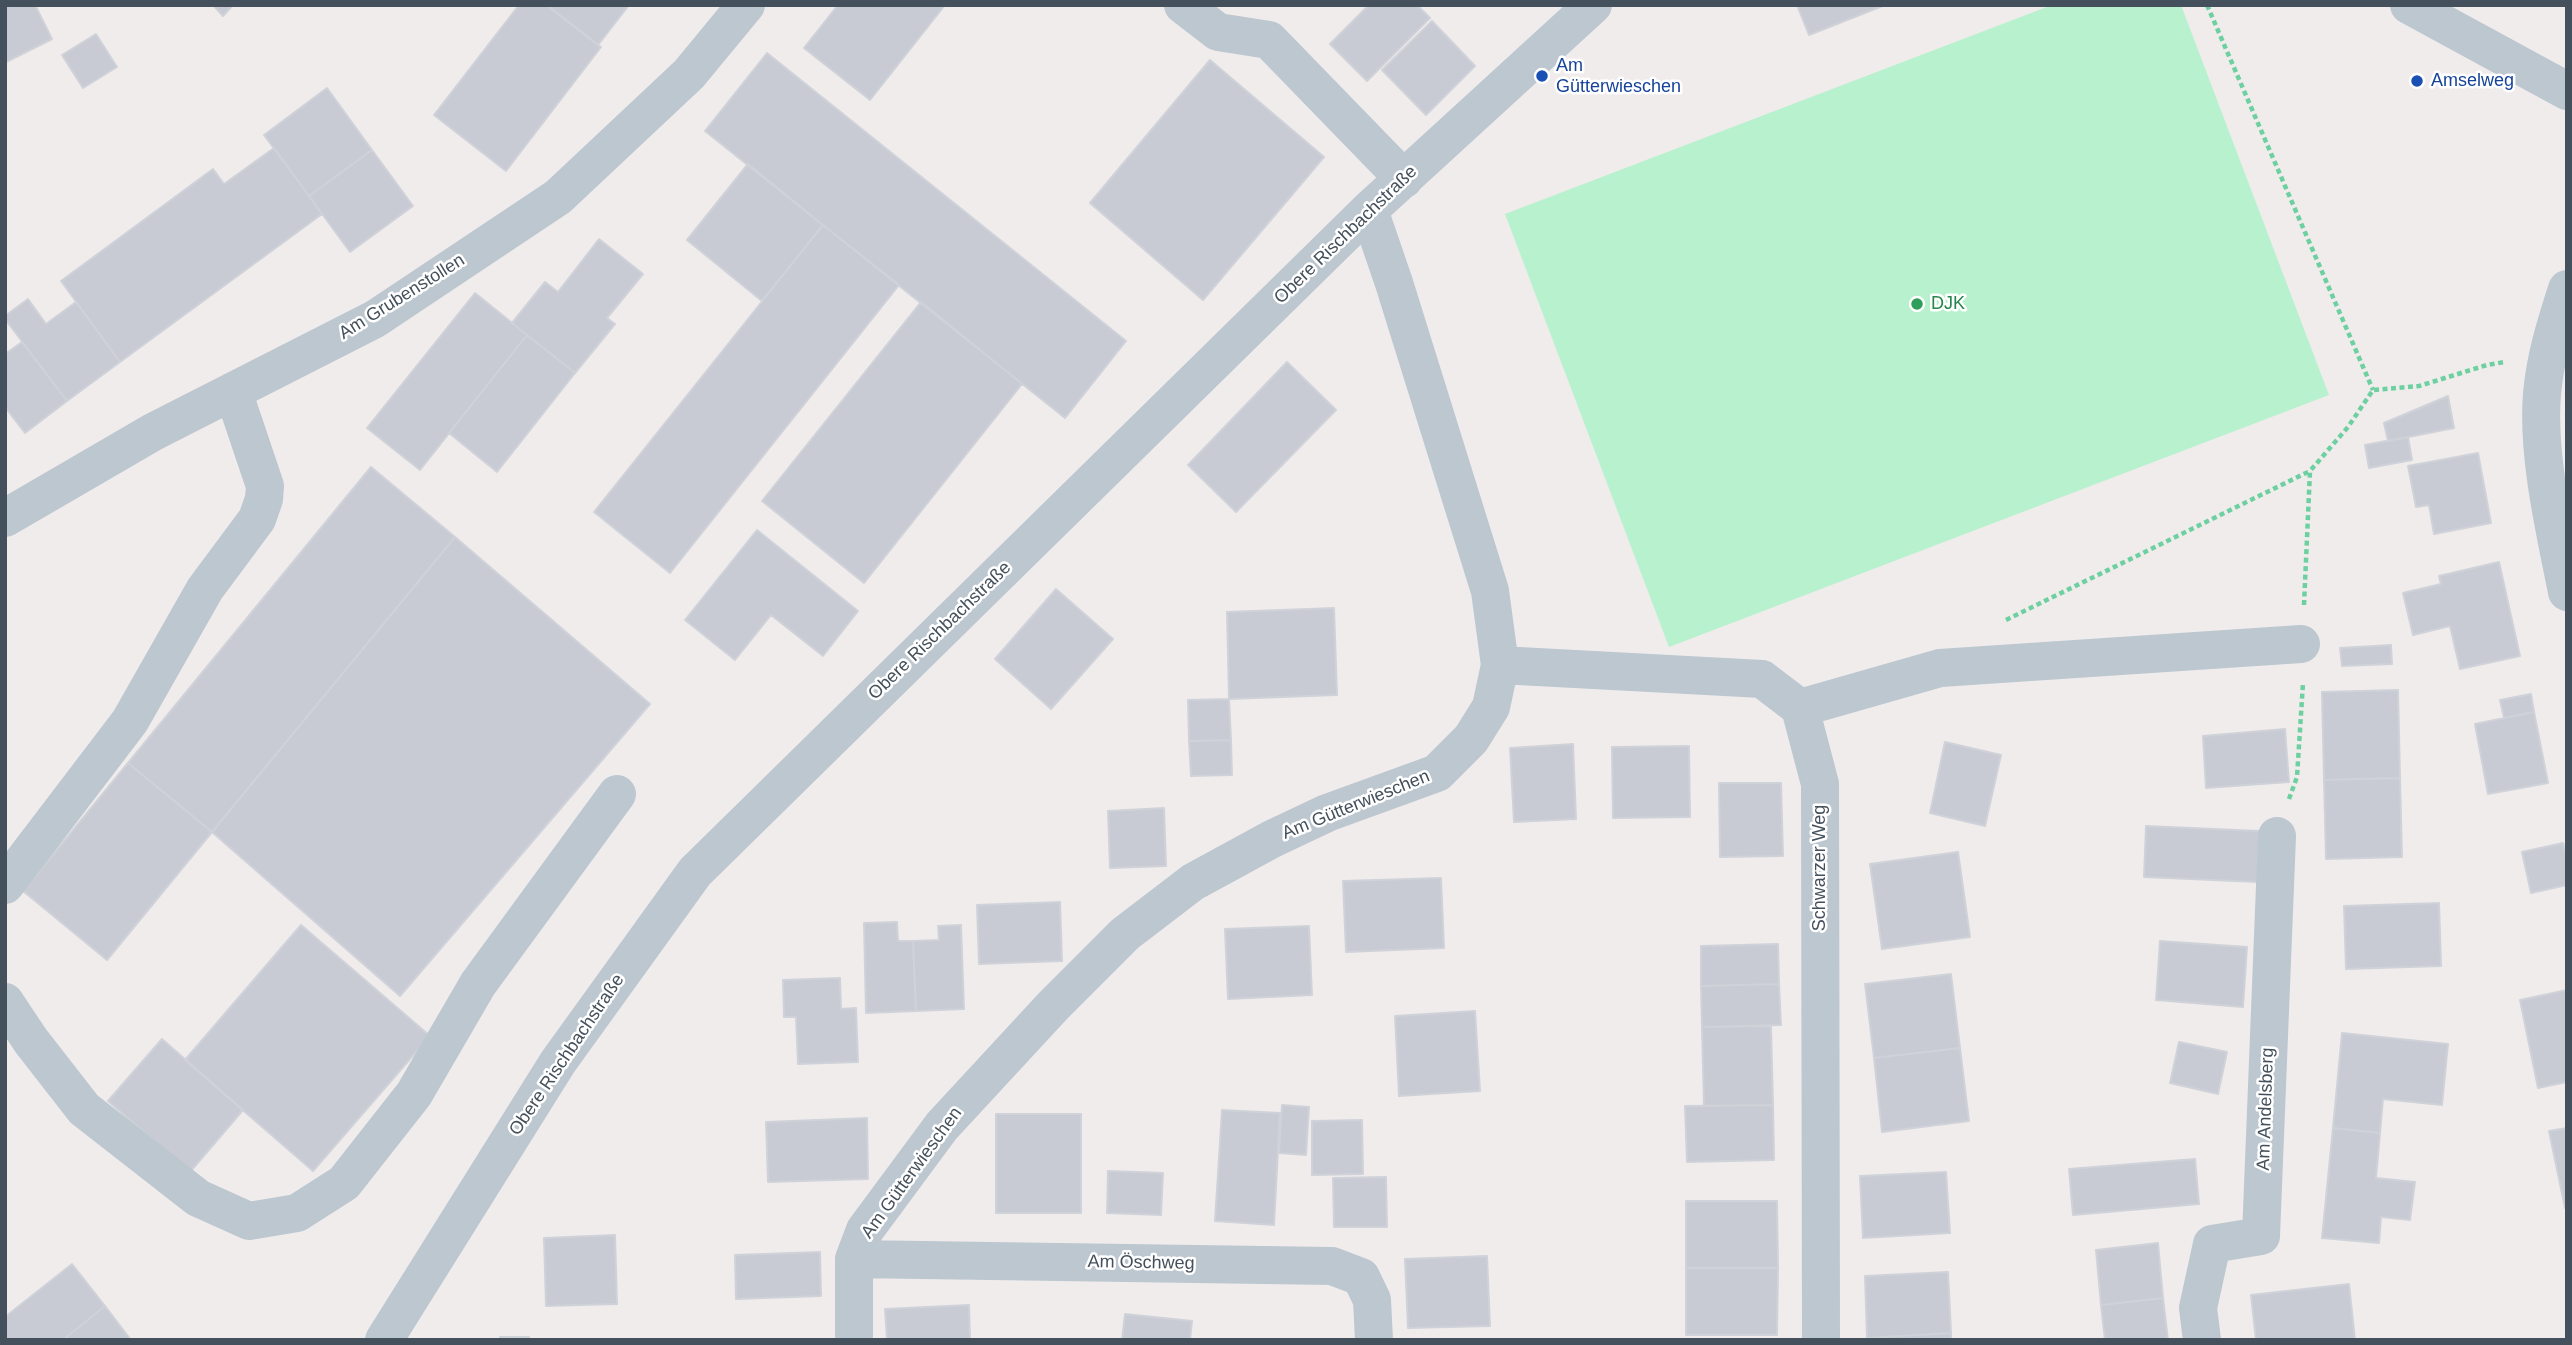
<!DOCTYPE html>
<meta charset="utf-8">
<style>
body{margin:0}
#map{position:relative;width:2572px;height:1345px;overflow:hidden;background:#f0ecec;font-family:Arial,sans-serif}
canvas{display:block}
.frame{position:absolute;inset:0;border:7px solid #44505b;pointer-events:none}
</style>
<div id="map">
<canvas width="2572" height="1345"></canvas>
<div class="frame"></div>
</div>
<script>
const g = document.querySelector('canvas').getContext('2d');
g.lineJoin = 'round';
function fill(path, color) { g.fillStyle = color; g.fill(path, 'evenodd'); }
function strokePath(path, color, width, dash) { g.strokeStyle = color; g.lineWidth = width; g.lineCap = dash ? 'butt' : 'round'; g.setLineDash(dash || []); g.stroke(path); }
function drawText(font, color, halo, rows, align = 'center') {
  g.font = font + ' Arial,sans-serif'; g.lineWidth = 5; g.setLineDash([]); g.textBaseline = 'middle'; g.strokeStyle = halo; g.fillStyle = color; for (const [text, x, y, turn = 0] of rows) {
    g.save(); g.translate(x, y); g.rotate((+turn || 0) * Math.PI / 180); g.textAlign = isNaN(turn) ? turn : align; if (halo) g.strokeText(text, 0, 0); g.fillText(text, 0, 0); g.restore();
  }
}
fill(new Path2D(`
 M2052 5H2181L2329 395 1669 647 1505 214Z`), '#b7f1ce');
const building = new Path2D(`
 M5 5H35L52 39 6 62Z
 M213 5H233L223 16Z
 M519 5H547L601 47 506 171 434 115Z
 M552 5H629L598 45 550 8Z
 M838 5H945L870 100 804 48Z
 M1369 5H1417L1430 18 1367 81 1330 44Z
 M1797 5H1885L1809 35Z
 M1432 21 1475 66 1426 115 1382 70Z
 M96 34 117 67 83 88 62 55Z
 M767 53 1126 341 1065 418 705 131Z
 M1210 60 1324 157 1203 300 1090 203Z
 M327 88 372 150 309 196 264 135Z
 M274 148 322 214 120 362 61 281 213 169 224 184Z
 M372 150 413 206 350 252 309 196Z
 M748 164 823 225 762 301 687 240Z
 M823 225 899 285 670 573 594 512Z
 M599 239 643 274 607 318 615 324 575 373 512 323 545 282 558 292Z
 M475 293 527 335 420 470 367 428Z
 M28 299 46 324 76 302 120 362 67 401 5 319V316Z
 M921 302 1022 384 864 583 762 501Z
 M527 335 575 373 497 472 449 433Z
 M22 342 67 401 25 433 5 407V354Z
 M1287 362 1336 410 1236 512 1188 465Z
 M2448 396 2454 428 2388 441 2384 423Z
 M2408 437 2412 460 2369 468 2365 445Z
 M2478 453 2491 523 2434 534 2429 505 2416 507 2408 466Z
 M371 467 455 537 212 832 128 763Z
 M757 530 858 611 823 656 771 615 735 660 685 620Z
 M455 537 650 704 400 996 212 832Z
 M2499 562 2520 656 2460 669 2450 626 2413 635 2403 593 2441 584 2439 576Z
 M1056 589 1113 639 1051 709 995 659Z
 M1334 608 1337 695 1229 699 1227 612Z
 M2391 645 2392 664 2342 666 2340 648Z
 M2398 690 2400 778 2324 780 2322 692Z
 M2531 694 2534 712 2504 718 2500 700Z
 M1229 699 1231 740 1189 741 1188 700Z
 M2534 712 2548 783 2488 794 2475 724Z
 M2285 729 2289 782 2206 788 2203 736Z
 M1231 740 1232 775 1191 776 1189 741Z
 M1945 742 2001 755 1985 826 1930 813Z
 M1573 744 1576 819 1514 822 1510 748Z
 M1689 746 1690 817 1613 818 1612 747Z
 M128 763 212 832 107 960 23 891Z
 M2400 778 2402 857 2326 859 2324 780Z
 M1719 783H1781L1783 856 1720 857Z
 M1164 808 1166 866 1110 868 1108 811Z
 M2146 826 2259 831 2258 882 2144 877Z
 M2563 843 2567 860V885L2531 893 2522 852Z
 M1958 852 1970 937 1882 949 1870 864Z
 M1441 878 1444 948 1346 952 1343 881Z
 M1060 902 1062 961 979 964 977 905Z
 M2439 903 2441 966 2346 969 2344 906Z
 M897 922 898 941H913L916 1011 866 1013 864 923Z
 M301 925 430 1036 313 1171 185 1060Z
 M961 925 964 1009 916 1011 913 941 939 940 938 926Z
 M1309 926 1312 995 1228 999 1225 929Z
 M2160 941 2247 947 2243 1007 2156 1000Z
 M1778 944 1779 984 1701 986V946Z
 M1951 974 1960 1048 1874 1058 1865 984Z
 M840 978 841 1009 856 1008 858 1062 798 1064 796 1017H784L783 980Z
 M1779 984 1781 1025 1702 1027 1701 986Z
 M2567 990V1082L2538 1088 2520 1000Z
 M1475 1011 1480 1091 1399 1096 1395 1016Z
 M1771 1026 1773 1105 1704 1106 1702 1027Z
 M2342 1033 2448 1044 2442 1105 2383 1099 2380 1133 2333 1128Z
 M162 1039 243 1110 190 1172 108 1101Z
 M2179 1042 2227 1052 2218 1094 2170 1083Z
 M1960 1048 1969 1121 1882 1132 1874 1058Z
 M1282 1105 1309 1107 1306 1155 1279 1153Z
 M1773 1105 1774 1160 1687 1162 1685 1106Z
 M1222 1110 1280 1113 1274 1225 1215 1221Z
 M996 1114H1081V1213H996Z
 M867 1118 868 1179 768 1182 766 1122Z
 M1362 1120 1363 1174 1312 1175V1121Z
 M2333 1128 2380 1133 2376 1178 2415 1182 2410 1220 2381 1217 2379 1243 2322 1238Z
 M2567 1128V1208H2565L2549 1131Z
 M2195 1159 2199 1204 2073 1215 2069 1169Z
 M1108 1171 1163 1173 1161 1215 1107 1213Z
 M1946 1172 1950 1233 1863 1238 1860 1176Z
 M1386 1177 1387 1227H1334L1333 1178Z
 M1686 1201H1777L1778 1268H1686Z
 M615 1235 617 1304 546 1306 544 1238Z
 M2158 1243 2163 1298 2101 1305 2096 1250Z
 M820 1252 821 1296 736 1299 735 1255Z
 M1487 1256 1490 1326 1408 1328 1405 1259Z
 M72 1264 105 1306 63 1340H5V1317Z
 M1686 1268H1778L1777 1335H1686Z
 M1948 1272 1951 1333 1867 1338 1865 1276Z
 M2349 1284 2355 1340H2256L2251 1295Z
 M2163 1298 2168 1340H2105L2101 1305Z
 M969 1305 970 1340H887L885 1309Z
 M105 1306 131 1340H63Z
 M1125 1314 1192 1321 1190 1340H1122Z
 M1951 1333V1340H1867V1338Z
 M500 1337H529V1340H500Z`);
fill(building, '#c8cbd3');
strokePath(building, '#d0d2d9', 2);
strokePath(new Path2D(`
 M2207 5 2373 390
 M2304 605 2310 471 2348 427 2373 390 2419 386 2487 365 2505 362
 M2006 620 2310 471
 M2289 799 2297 777 2303 683`), '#6dd0a1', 4.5, [5, 3.5]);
strokePath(new Path2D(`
 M1183 5 1218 32 1269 40 1404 179
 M2409 5 2567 91
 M2567 289C2556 323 2545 358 2542 394 2537 456 2555 531 2567 592
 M5 518 153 432 375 319 558 197 689 74 746 5
 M1500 665 1762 679 1800 708 1820 784 1821 1340
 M1800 708 1940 668 2301 644
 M5 885 130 721 205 589 257 519 264 499 265 486 233 391
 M5 1002 31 1041 84 1109 198 1198 249 1221 297 1213 344 1183 414 1094 478 984 617 794
 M854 1259 1332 1266 1361 1277 1372 1300 1374 1340
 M384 1340 558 1062 695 872 1369 210 1593 5
 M854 1340V1259L865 1230 942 1126 1053 1006 1125 934 1193 882 1272 839 1327 813 1437 773 1471 739 1491 707 1500 665 1490 591 1394 283 1369 210
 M2202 1340 2198 1308 2212 1244 2261 1236 2277 836`), '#bcc7d0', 38);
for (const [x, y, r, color] of [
 [1542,76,7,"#1a4fb4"],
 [2417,81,7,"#1a4fb4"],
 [1917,304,7,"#2e9e5b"]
]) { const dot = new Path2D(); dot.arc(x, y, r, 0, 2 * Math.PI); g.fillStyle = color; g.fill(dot); strokePath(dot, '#fff', 2.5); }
drawText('18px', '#164399', '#fff', [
 ["Am",1556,66],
 ["Gütterwieschen",1556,87],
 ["Amselweg",2431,81]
], 'left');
drawText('18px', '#44505b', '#fff', [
 ["Obere Rischbachstraße",1346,235,-44],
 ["Am Grubenstollen",402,297,-32],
 ["Obere Rischbachstraße",940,631,-44],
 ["Am Gütterwieschen",1356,805,-22],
 ["Schwarzer Weg",1820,868,-90],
 ["Obere Rischbachstraße",567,1055,-56],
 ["Am Andelsberg",2266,1109,-88],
 ["Am Gütterwieschen",912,1173,-54],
 ["Am Öschweg",1141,1263,1]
]);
drawText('18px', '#27864d', '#fff', [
 ["DJK",1931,304]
], 'left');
</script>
